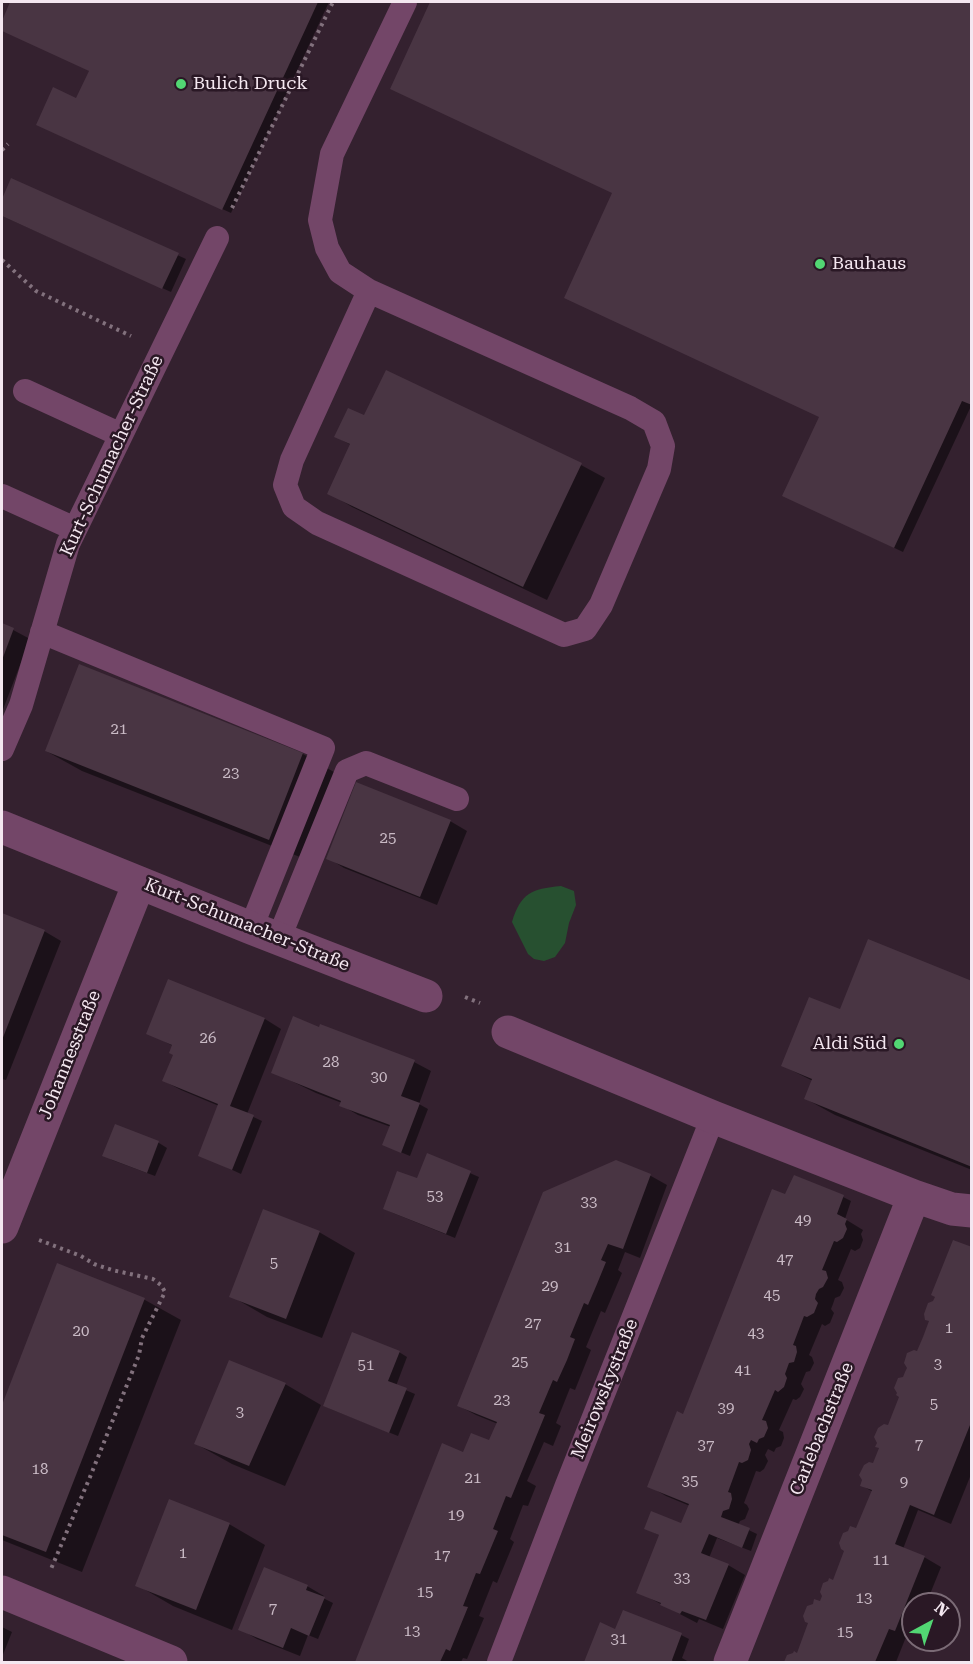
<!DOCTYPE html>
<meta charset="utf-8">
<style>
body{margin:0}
#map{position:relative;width:973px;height:1664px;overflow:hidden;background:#34212f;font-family:"Roboto Serif",serif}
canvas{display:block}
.frame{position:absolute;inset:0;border:3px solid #f4e7f0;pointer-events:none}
.north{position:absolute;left:901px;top:1592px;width:60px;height:60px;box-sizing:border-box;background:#2a1825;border:2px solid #7b6b76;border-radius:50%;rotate:40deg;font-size:16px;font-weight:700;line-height:24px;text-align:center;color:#f4e7f0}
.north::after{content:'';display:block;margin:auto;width:21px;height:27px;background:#52d673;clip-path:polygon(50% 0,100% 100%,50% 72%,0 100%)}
</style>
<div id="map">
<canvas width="973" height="1664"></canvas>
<div class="frame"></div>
<div class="north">N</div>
</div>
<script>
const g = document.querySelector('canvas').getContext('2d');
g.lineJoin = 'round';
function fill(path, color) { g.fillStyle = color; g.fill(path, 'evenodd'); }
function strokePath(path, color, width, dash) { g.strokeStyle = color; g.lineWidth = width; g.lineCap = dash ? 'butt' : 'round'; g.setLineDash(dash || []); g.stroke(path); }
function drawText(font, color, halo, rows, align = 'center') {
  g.font = font + ' "Roboto Serif",serif'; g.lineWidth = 5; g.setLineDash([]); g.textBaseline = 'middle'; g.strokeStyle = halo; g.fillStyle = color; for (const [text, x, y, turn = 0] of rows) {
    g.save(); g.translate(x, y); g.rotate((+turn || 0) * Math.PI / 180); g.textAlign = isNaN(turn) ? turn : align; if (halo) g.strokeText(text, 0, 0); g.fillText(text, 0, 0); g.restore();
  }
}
fill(new Path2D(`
 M561 886 574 891 576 905 569 923 565 943 555 957 544 961 534 959 528 954 512 922C521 893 531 889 561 886Z`), '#275030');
fill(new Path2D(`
 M12 2H329L231 213 46 129 77 100 90 71 2 29V24Z
 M432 2H972V404L903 552 793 500 821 417 614 193 392 89Z
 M12 180 186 259 171 292 2 216V203Z
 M365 417 581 465 605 478 547 600 352 507 329 493 351 445 336 437Z
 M2 624 30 639 2 712Z
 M80 666 303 754 339 775 305 859 82 771 46 751Z
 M450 821 467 831 437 905 344 868 328 858Z
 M2 914 44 931 61 941 6 1080 2 1079Z
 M169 981 265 1019 281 1029 247 1114 262 1121 241 1174 200 1155 219 1106 181 1090 164 1081 174 1054 173 1046 148 1033Z
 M972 983V1170L835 1115 806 1099 813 1081 783 1066 841 1011Z
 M321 1026 414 1062 431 1071 419 1104 428 1109 410 1156 393 1149 391 1127 358 1115 341 1105 342 1103 316 1093 273 1072Z
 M116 1126 159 1143 167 1148 155 1176 112 1160 104 1155Z
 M428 1155 479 1177 455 1238 393 1213 385 1209 418 1180Z
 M616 1162 651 1176 667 1185 640 1258 625 1252 618 1270 622 1273 605 1313 601 1311 586 1347 591 1350 575 1390 570 1388 556 1423 561 1426 553 1446 544 1442 527 1481 536 1486 528 1506 523 1505 510 1539 514 1542 497 1583 493 1581 479 1616 484 1618 467 1659 463 1658 461 1662H356L443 1445 464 1454 490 1442 498 1424 476 1415 459 1406Z
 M843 1197 851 1201 845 1219 863 1230 861 1234 863 1240 860 1248 855 1251 851 1249 838 1280 842 1282 844 1288 840 1296 835 1298 833 1304 831 1309 834 1313 830 1323 825 1326 822 1324 809 1355 812 1357 814 1363 810 1371 806 1372 801 1384 804 1389 800 1397 796 1400 793 1399 779 1430 783 1432 784 1438 781 1446 776 1448 774 1452 768 1449 765 1455 768 1461 764 1469 760 1472 756 1471 744 1503 747 1505 749 1509 745 1519 740 1521 738 1525 757 1534 751 1551 717 1538 709 1558 728 1565 745 1575 723 1629 699 1619 697 1623 638 1592 661 1536 646 1529 682 1525 690 1506 666 1496 649 1486 793 1199Z
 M319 1232 355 1253 322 1338 267 1317 231 1296Z
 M972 1248V1472L951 1524 918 1510 903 1549 924 1557 941 1567 926 1604H913L912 1639 906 1637 896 1662H786L788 1656 797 1655 821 1603 864 1533 873 1492 861 1485 874 1465 901 1396 904 1379 917 1353 930 1321 934 1303Z
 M58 1265 145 1300 181 1320 82 1572 2 1540V1409Z
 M399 1352 407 1357 396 1386 415 1394 398 1436 333 1410 324 1406Z
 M285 1384 321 1405 285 1486 232 1464 196 1444Z
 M229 1524 265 1545 232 1630 173 1606 137 1585Z
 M307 1586 324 1596 323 1598 333 1603 318 1639 308 1635 300 1656 257 1639 240 1629Z
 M601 1624 616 1630 681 1635 689 1639 682 1658 689 1662H586Z
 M2 1627 12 1632 2 1657Z`), '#0007');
fill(new Path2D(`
 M10 2H318L222 210 36 125 53 87 76 98 89 71 2 31V21Z
 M430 2H972V405L962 401 894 548 782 496 819 417 564 298 612 193 390 89Z
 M11 178 179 253 162 289 2 216V199Z
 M386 370 582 463 523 587 327 494 350 444 334 437 348 408 364 415Z
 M2 623 14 628 2 660Z
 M79 664 303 753 269 840 45 751Z
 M356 782 451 820 420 897 326 859Z
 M2 913 45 930 2 1040Z
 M868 939 972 981V1167L804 1099 812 1079 781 1066 809 997 840 1009Z
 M168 979 265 1018 230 1106 254 1115 232 1170 198 1156 218 1104 162 1081 173 1055 169 1053 172 1045 146 1034Z
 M293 1016 319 1027 320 1024 415 1060 401 1096 420 1103 401 1153 382 1145 390 1125 339 1106 341 1101 271 1073Z
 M115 1124 159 1141 147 1173 102 1156Z
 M427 1153 471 1171 446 1234 383 1209 397 1171 417 1178Z
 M616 1160 651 1174 623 1249 608 1244 601 1260 606 1262 597 1284 588 1305 584 1303 570 1337 575 1339 567 1360 557 1382 553 1380 539 1413 545 1415 511 1498 506 1496 493 1529 498 1531 480 1574 476 1573 463 1606 468 1607 450 1651 446 1649 440 1662H355L442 1443 463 1452 471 1433 489 1440 497 1422 457 1406 543 1192Z
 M794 1175 844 1195 837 1214 847 1219 845 1224 847 1229 843 1238 837 1242 834 1241 822 1270 826 1271 828 1278 823 1287 819 1289 816 1294 815 1299 818 1303 814 1313 807 1317 804 1316 793 1345 796 1346 797 1352 794 1362 789 1363 785 1374 787 1378 784 1387 778 1392 775 1390 762 1420 766 1421 768 1428 764 1437 759 1439 757 1443 751 1440 749 1444 751 1450 748 1460 742 1463 739 1462 728 1492 731 1493 732 1499 729 1509 723 1511 721 1517 750 1528 742 1548 709 1534 701 1553 729 1564 706 1620 682 1611 680 1614 660 1605 661 1603 636 1593 659 1535 644 1529 651 1511 681 1523 689 1504 647 1487 677 1411 683 1414 772 1189 785 1194Z
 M263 1209 320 1231 286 1319 229 1297Z
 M953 1240 972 1247V1420L934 1515 910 1505 895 1544 925 1556 895 1631 889 1629 875 1662H784L787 1655 793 1653 794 1651 797 1653 808 1623 805 1622 803 1616 807 1606 813 1604 814 1599 820 1601 822 1596 820 1592 823 1583 828 1581 829 1578 833 1580 844 1551 841 1549 839 1543 843 1533 848 1531 850 1526 856 1528 872 1490 860 1486 862 1480 859 1475 864 1465 869 1462 873 1463 879 1448 875 1447 877 1443 874 1437 878 1428 884 1424 888 1425 899 1397 896 1395 897 1393 894 1388 898 1378 903 1377 905 1372 907 1368 904 1363 907 1353 914 1350 917 1351 923 1337 929 1321 925 1320 924 1314 928 1303 933 1301 935 1297 931 1295Z
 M57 1263 145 1298 46 1552 2 1535V1405Z
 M352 1332 400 1351 388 1381 407 1388 389 1433 323 1406Z
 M229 1360 286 1383 249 1466 194 1444Z
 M169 1499 230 1523 196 1610 135 1586Z
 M264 1567 308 1585 306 1590 325 1597 309 1636 291 1628 283 1648 238 1630Z
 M623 1610 682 1633 672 1660 673 1662H584L600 1622 615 1629Z`), '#493543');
strokePath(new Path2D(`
 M2 150 8 144
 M232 208 333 2
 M2 260 36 291 131 336
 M465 997 480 1003
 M39 1240 81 1256 94 1264 112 1270 153 1279 161 1285 165 1292 142 1338 139 1355 90 1477 51 1569`), '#82717d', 4, [3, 4.5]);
strokePath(new Path2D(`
 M369 291 292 460 285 485 294 507 317 523 564 635 585 629 601 605 659 469 663 446 654 422 630 408 369 291 340 272 327 248 320 220 332 154 405 2
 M25 391 121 435
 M2 496 75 529
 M42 632 323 748 251 928
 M2 749 21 705 68 544 217 238
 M279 938 347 771 366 763 457 799
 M499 1662 567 1485 713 1117`), '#734668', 24);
strokePath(new Path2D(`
 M2 827 251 928 426 996
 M508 1032 713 1117 914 1196 952 1209 972 1211
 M2 1227 139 883
 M2 1592 171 1662
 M730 1662 914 1196`), '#734668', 33);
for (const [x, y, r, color] of [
 [181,84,6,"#52d673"],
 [820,264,6,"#52d673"],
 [899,1044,6,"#52d673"]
]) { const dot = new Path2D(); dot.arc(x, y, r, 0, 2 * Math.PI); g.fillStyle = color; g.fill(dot); strokePath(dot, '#2a1825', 2); }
drawText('15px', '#c9bac5', null, [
 ["21",119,730],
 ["23",231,774],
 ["25",388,839],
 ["26",208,1039],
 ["28",331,1063],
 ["30",379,1078],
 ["53",435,1197],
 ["33",589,1203],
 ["49",803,1221],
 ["31",563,1248],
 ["47",785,1260],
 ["5",274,1264],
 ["29",550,1287],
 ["45",772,1296],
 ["27",533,1324],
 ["1",949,1329],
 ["20",81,1332],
 ["43",756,1334],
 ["25",520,1363],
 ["3",938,1365],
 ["51",366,1366],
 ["41",743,1371],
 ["23",502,1401],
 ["5",934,1405],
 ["39",726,1409],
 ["3",240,1413],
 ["7",919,1445],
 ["37",706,1446],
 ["18",40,1470],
 ["21",473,1479],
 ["35",690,1482],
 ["9",904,1483],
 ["19",456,1516],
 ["1",183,1554],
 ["17",442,1556],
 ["11",881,1561],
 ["33",682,1579],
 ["15",425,1593],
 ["13",864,1599],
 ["7",273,1609],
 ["13",412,1632],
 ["15",845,1633],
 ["31",619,1640]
]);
drawText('18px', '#f4e7f0', '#2a1825', [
 ["Bulich Druck",193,84],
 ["Bauhaus",832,264],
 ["Aldi Süd",887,1044,"right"]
], 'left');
drawText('18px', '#f4e7f0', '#2a1825', [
 ["Kurt-Schumacher-Straße",112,456,-65],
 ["Kurt-Schumacher-Straße",247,925,22],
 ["Johannesstraße",70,1055,-68],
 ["Meirowskystraße",605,1389,-68],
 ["Carlebachstraße",822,1429,-68]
]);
</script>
